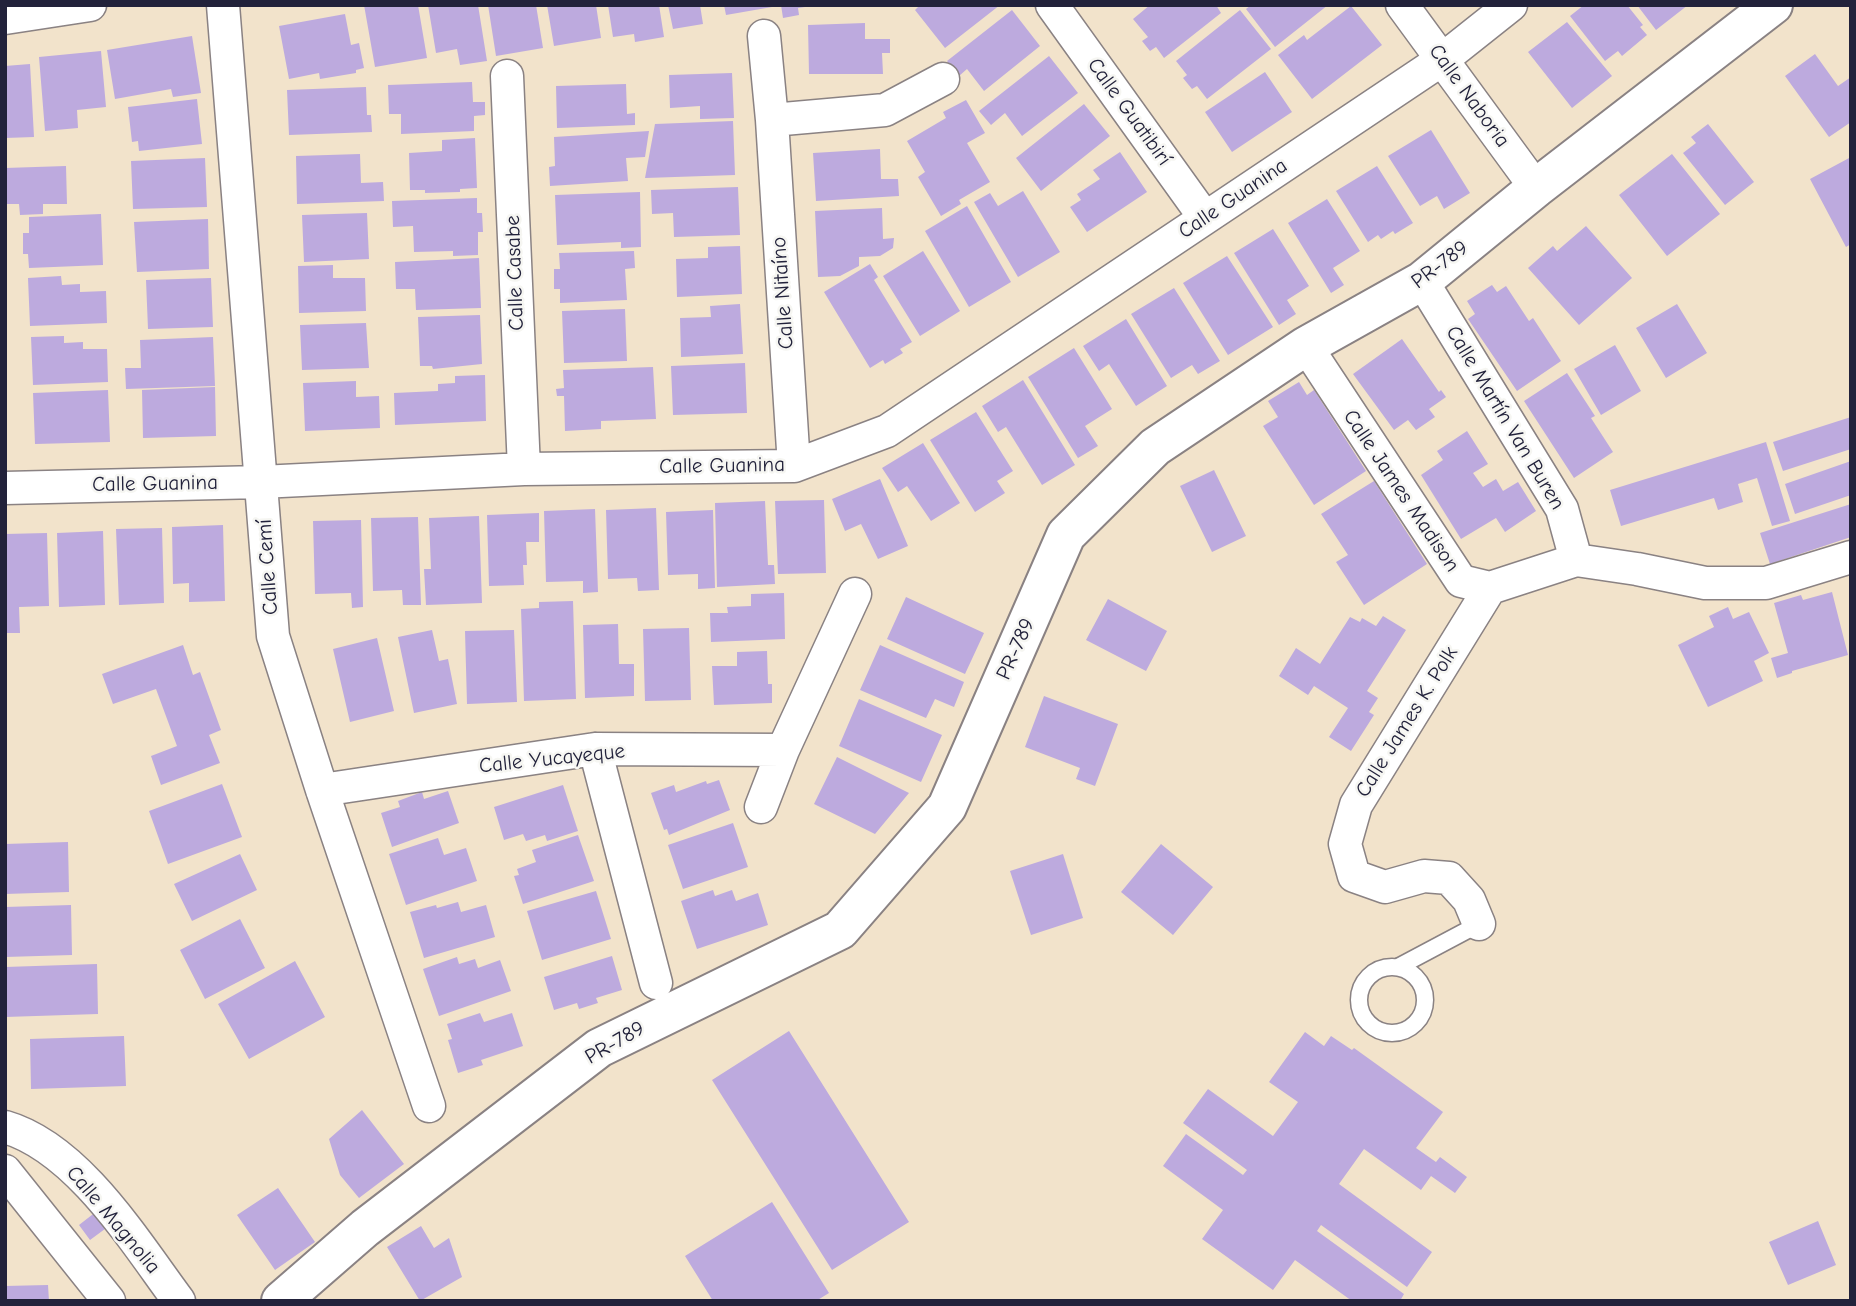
<!DOCTYPE html>
<meta charset="utf-8">
<style>
body{margin:0}
#map{position:relative;width:1856px;height:1306px;overflow:hidden;background:#f2e3cb;font-family:"Comic Neue",sans-serif}
canvas{display:block}
.frame{position:absolute;inset:0;border:7px solid #22223b;pointer-events:none}
</style>
<div id="map">
<canvas width="1856" height="1306"></canvas>
<div class="frame"></div>
</div>
<script>
const g = document.querySelector('canvas').getContext('2d');
g.lineJoin = 'round';
function fill(path, color) { g.fillStyle = color; g.fill(path, 'evenodd'); }
function strokePath(path, color, width, dash) { g.strokeStyle = color; g.lineWidth = width; g.lineCap = dash ? 'butt' : 'round'; g.setLineDash(dash || []); g.stroke(path); }
function drawText(font, color, halo, rows, align = 'center') {
  g.font = font + ' "Comic Neue",sans-serif'; g.lineWidth = 5; g.setLineDash([]); g.textBaseline = 'middle'; g.strokeStyle = halo; g.fillStyle = color; for (const [text, x, y, turn = 0] of rows) {
    g.save(); g.translate(x, y); g.rotate((+turn || 0) * Math.PI / 180); g.textAlign = isNaN(turn) ? turn : align; if (halo) g.strokeText(text, 0, 0); g.fillText(text, 0, 0); g.restore();
  }
}
fill(new Path2D(`
 M364 5H418L427 58 375 67Z
 M428 5H478L487 61 460 65 457 49 436 53Z
 M488 5H536L543 48 496 56Z
 M547 5H596L601 38 554 46Z
 M608 5H659L664 37 635 42 634 34 613 37Z
 M668 5H700L703 24 673 29Z
 M724 5H772V7L726 15Z
 M781 5H805V7L798 8 799 15 783 18Z
 M920 5H1000L945 48 915 10Z
 M1150 5H1216L1221 13 1164 58 1156 47 1150 51 1142 41 1148 37 1133 19Z
 M1251 5H1328L1275 47 1246 9Z
 M1584 5H1627L1643 25 1640 27 1647 35 1622 56 1618 51 1605 61 1570 16Z
 M1637 5H1688L1656 30Z
 M1351 6 1382 45 1312 99 1278 55 1304 35 1307 40Z
 M1012 10 1040 46 984 91 967 69 959 76 947 61Z
 M1240 10 1271 49 1207 99 1197 86 1192 89 1183 78 1187 75 1176 61Z
 M345 14 351 45 359 43 364 68 356 70V73L320 79 319 73 289 79 279 26Z
 M1567 22 1612 76 1572 108 1528 52Z
 M865 23V39H890V53H882L883 74H809L808 25Z
 M192 36 201 93 173 97 171 89 115 99 107 50Z
 M101 51 106 107 77 110 78 128 45 131 39 57Z
 M1815 54 1838 86 1851 77V122L1829 137 1785 76Z
 M1049 56 1078 93 1022 136 1005 113 991 125 979 111Z
 M30 64 34 137 5 138V66Z
 M1265 72 1292 112 1232 152 1205 112Z
 M732 73 734 118 700 119V106L670 108 669 75Z
 M472 82 473 102H485V115L474 116V131L401 134V114H389L388 85Z
 M626 84 627 114 635 113V125L557 128 556 86Z
 M366 87 367 115H371L372 132 289 135 287 90Z
 M197 99 202 144 139 151 138 141 132 142 128 107Z
 M966 100 985 133 967 143 990 182 959 200 961 204 941 216 918 177 925 172 907 141 946 118 943 112Z
 M1084 104 1110 136 1041 191 1016 158Z
 M733 121 735 175 645 178 655 124Z
 M1708 124 1754 182 1725 205 1683 153 1696 143 1691 137Z
 M1431 130 1470 193 1444 209 1437 196 1420 206 1388 156Z
 M649 131 645 157 626 158 628 181 550 186 549 167 555 166 554 137Z
 M475 138 477 188 460 189V192L425 193V190H410L409 153 442 151V140Z
 M880 149 881 179H898L899 196 816 201 813 153Z
 M1120 152 1147 192 1087 232 1070 207 1081 200 1077 194 1100 179 1093 170Z
 M360 154 361 183 383 182 384 201 297 204 296 156Z
 M1672 154 1720 214 1667 256 1619 195Z
 M1851 157V244L1846 247 1810 179Z
 M205 158 207 207 133 209 131 161Z
 M66 166 67 204H43V214L20 215 19 204H5V168Z
 M1377 166 1413 223 1395 234 1393 231 1381 239 1378 235 1368 242 1336 191Z
 M738 187 740 235 674 237 673 213 652 214 651 190Z
 M1023 191 1060 252 1018 277 974 202 990 193 998 206Z
 M640 192 641 247 621 248V242L557 245 555 195Z
 M477 198V213H482L483 232H478V255L453 256V251L414 252 413 226 393 227 392 201Z
 M1327 199 1360 251 1333 268 1344 285 1331 293 1288 223Z
 M967 206 1011 282 969 307 925 231Z
 M882 208 883 239 894 238 893 248 880 256 859 257V266L840 276 818 277 815 211Z
 M367 213 369 259 304 262 302 215Z
 M101 214 103 265 29 268 28 254H23V233H29V217Z
 M208 219 209 269 137 272 134 222Z
 M1586 226 1632 278 1579 325 1528 268 1553 246 1557 251Z
 M1273 229 1309 286 1287 300 1296 314 1279 325 1234 253Z
 M740 246 742 294 677 297 676 259 708 258V247Z
 M634 251 635 268 625 269 627 300 560 303V289H554V269H560L559 253Z
 M923 251 960 311 920 336 883 276Z
 M1227 256 1273 327 1228 355 1183 283Z
 M479 258 481 308 416 310 415 289H396L395 262Z
 M870 264 878 277 874 280 912 342 900 349 903 353 885 364 883 360 870 368 824 292Z
 M333 265V278H365L366 311 299 313 298 266Z
 M61 276 62 285 80 284V292L106 291 107 323 30 326 28 278Z
 M211 278 213 327 148 329 146 280Z
 M1492 285 1497 292 1506 286 1529 321 1533 318 1561 361 1517 391 1468 319 1475 314 1467 301Z
 M1174 288 1220 361 1198 374 1192 365 1171 378 1131 314Z
 M740 304 743 354 681 357 680 318 711 317 710 306Z
 M1677 304 1707 353 1666 378 1636 328Z
 M625 309 627 361 564 363 562 311Z
 M480 315 482 364 433 369 432 366H420L418 317Z
 M1126 319 1167 386 1136 406 1109 364 1099 371 1083 346Z
 M366 323 369 368 302 370 300 325Z
 M64 336V343L83 342V349H107L108 382 33 385 31 337Z
 M213 337 215 386 126 389 125 368H141L140 340Z
 M1402 339 1439 392 1441 390 1446 397 1429 409 1435 417 1416 430 1408 420 1394 430 1353 374Z
 M1615 345 1641 391 1601 415 1574 369Z
 M1074 348 1112 409 1085 426 1098 446 1078 458 1028 377Z
 M745 363 747 413 673 415 671 366Z
 M653 367 656 419 601 421V429L565 431 564 396H557L556 389 564 388 563 370Z
 M1567 373 1595 416 1591 418 1613 452 1574 478 1524 401Z
 M485 375 486 421 395 425 394 393 438 391V384L455 383V376Z
 M1023 380 1075 465 1042 485 1006 427 998 432 982 406Z
 M356 381V397L379 396 380 428 305 431 303 383Z
 M1299 382 1307 395 1314 390 1366 471 1314 505 1263 426 1278 417 1268 401Z
 M215 387 216 436 143 438 142 390Z
 M108 390 110 442 35 444 33 393Z
 M976 412 1013 471 997 481 1005 493 975 512 930 440Z
 M1851 417V449L1783 471 1773 442Z
 M1467 431 1488 464 1473 473 1483 487 1496 479 1503 491 1518 482 1536 511 1505 532 1496 518 1461 539 1421 475 1443 460 1437 451Z
 M1766 442 1790 521 1772 526 1757 478 1738 484 1743 502 1718 510 1714 498 1621 526 1610 490Z
 M923 443 960 503 931 521 907 486 898 492 882 468Z
 M1851 461V495L1795 514 1785 484Z
 M1214 470 1246 536 1212 552 1180 486Z
 M880 479 908 546 878 559 861 524 845 531 832 499Z
 M1374 481 1427 564 1364 605 1336 562 1348 555 1321 514Z
 M824 500 826 573 778 574 775 501Z
 M765 501 768 565H774L775 584 717 587 715 503Z
 M1851 504V537L1770 564 1760 533Z
 M656 508 659 590 638 591 637 578 608 579 606 510Z
 M595 509 598 592 583 593V581L546 582 544 511Z
 M713 510 715 588 698 589V574L668 575 666 512Z
 M539 513V542H526L527 565H523L524 585 489 586 487 515Z
 M479 516 482 603 426 605 424 569H431L429 518Z
 M418 517 421 605H403L402 590 373 591 371 518Z
 M361 520 363 607 352 608 351 593 315 594 313 521Z
 M223 525 225 601 189 602V583L173 584 172 527Z
 M162 528 164 603 119 605 116 529Z
 M103 531 105 605 59 607 57 533Z
 M47 533 49 606 19 607 20 633H5V534Z
 M1832 592 1848 655 1792 671V673L1777 678 1771 658 1788 653 1774 603 1801 595 1803 600Z
 M784 593 785 639 711 642 710 613H728L727 607 751 606V594Z
 M906 597 984 633 965 674 887 639Z
 M1108 599 1167 631 1146 671 1086 640Z
 M573 601 576 699 524 701 521 609 539 608V602Z
 M1728 607 1733 619 1749 612 1769 653 1754 661 1763 681 1708 707 1678 645 1714 627 1709 616Z
 M1383 616 1406 630 1367 691 1378 698 1369 712 1374 715 1351 751 1329 737 1348 708 1314 686 1308 695 1279 676 1296 648 1320 664 1350 617 1360 622 1362 618 1376 626Z
 M618 624 619 664H634V696L585 698 583 625Z
 M689 628 691 700 645 701 643 629Z
 M432 630 439 661 448 659 457 704 414 713 398 637Z
 M514 630 517 702 467 704 465 631Z
 M377 638 394 711 350 722 333 649Z
 M183 645 193 675 200 672 221 730 209 735 220 763 161 785 151 756 177 746 156 689 113 704 102 674Z
 M880 645 964 682 954 707 935 699 926 718 860 690Z
 M767 651 768 684H772V703L714 705 712 666H737V652Z
 M1044 696 1118 724 1095 786 1076 779 1080 768 1025 747Z
 M859 699 942 735 921 782 839 746Z
 M837 757 909 793 875 834 814 804Z
 M719 780 730 810 669 835 667 829 664 830 651 793 674 785 676 792 706 781 707 784Z
 M222 784 242 837 168 864 149 811Z
 M563 785 578 831 547 841 545 835 526 841 523 834 504 840 494 807Z
 M448 791 459 823 392 847 381 813 400 807 398 801 422 792 424 799Z
 M733 823 748 867 683 889 668 845Z
 M578 835 594 881 523 904 514 876 519 875 517 869 536 862 532 850Z
 M438 838 444 855 466 848 477 881 406 905 389 854Z
 M68 842 69 892 5 894V844Z
 M1161 844 1213 887 1173 935 1121 892Z
 M240 854 257 890 192 921 174 884Z
 M1063 854 1083 918 1031 935 1010 871Z
 M713 890 715 896 732 890 736 901 758 893 768 925 697 949 681 901Z
 M596 891 611 939 542 960 527 911Z
 M458 902 461 912 486 905 495 937 424 958 410 912 436 905 437 908Z
 M71 905 72 955 5 957V907Z
 M240 919 265 968 205 999 180 950Z
 M612 956 622 990 596 998 598 1003 579 1009 577 1003 554 1010 544 977Z
 M457 957 459 964 475 959 478 968 500 960 511 991 439 1016 423 969Z
 M295 961 325 1017 249 1059 218 1004Z
 M97 964 98 1014 5 1017V967Z
 M480 1013 484 1022 512 1013 523 1046 481 1060 483 1065 458 1073 448 1040 452 1039 447 1024Z
 M789 1031 909 1222 832 1270 712 1080Z
 M1305 1032 1324 1046 1331 1036 1352 1050 1354 1048 1443 1112 1416 1148 1436 1162 1440 1157 1467 1177 1455 1193 1431 1176 1421 1190 1364 1149 1339 1184 1432 1252 1407 1287 1321 1225 1317 1231 1404 1294 1400 1301H1352L1295 1260 1273 1290 1202 1239 1223 1210 1163 1166 1186 1134 1243 1175 1247 1170 1183 1123 1208 1089 1273 1136 1298 1102 1269 1082Z
 M124 1036 126 1086 31 1089 30 1039Z
 M362 1110 404 1164 359 1198 340 1175 329 1139Z
 M278 1188 315 1242 275 1270 237 1215Z
 M772 1202 829 1293 816 1301H713L685 1256Z
 M97 1211 109 1226 90 1240 79 1225Z
 M1818 1221 1836 1265 1788 1285 1769 1242Z
 M421 1226 434 1248 449 1238 462 1277 420 1301 387 1247Z
 M48 1285 49 1301H5V1286Z`), '#bdaade');
const service = new Path2D(`
 M1359 1000a33 33 0 1 1 66 0a33 33 0 1 1-66 0Z
 M1398 967 1479 924`);
const minor = new Path2D(`
 M223 5 273 636 322 790 429 1106
 M1052 5 1205 218
 M1402 5 1536 188
 M5 18 90 5
 M764 36 772 120 794 466
 M507 76 524 469
 M772 120 885 110 943 79
 M1422 281 1562 509 1576 560
 M1306 346 1461 581 1490 588 1576 560 1637 569 1705 583H1766L1851 557
 M5 488 261 482 524 469 794 466 887 431 1443 59 1511 5
 M595 749 656 983
 M322 790 595 749 783 750
 M761 807 783 750 855 594
 M1479 924 1469 900 1449 878 1424 876 1385 887 1354 876 1345 844 1356 805 1490 588
 M5 1127C78 1148 135 1242 179 1301
 M5 1171 109 1301`);
const tertiary = new Path2D(`
 M281 1301 365 1228 599 1048 840 930 947 807 1066 535 1155 447 1306 346 1422 281 1536 188 1773 5`);
strokePath(service, '#8a8283', 19);
strokePath(minor, '#8a8283', 35);
strokePath(tertiary, '#8a8283', 42);
strokePath(service, '#fff', 16);
strokePath(minor, '#fff', 32);
strokePath(tertiary, '#fff', 38);
drawText('21px', '#22223b', '#f6f6f2', [
 ["Calle Naboria",1469,96,54],
 ["Calle Guatibirí",1129,112,54],
 ["Calle Guanina",1233,199,-34],
 ["PR-789",1440,265,-37],
 ["Calle Casabe",515,273,-92],
 ["Calle Nitaíno",783,293,-94],
 ["Calle Martín Van Buren",1505,418,59],
 ["Calle Guanina",722,466,-1],
 ["Calle Guanina",155,484,-1],
 ["Calle James Madison",1401,491,56],
 ["Calle Cemí",268,567,-94],
 ["PR-789",1016,649,-66],
 ["Calle James K. Polk",1407,722,-58],
 ["Calle Yucayeque",552,759,-6],
 ["PR-789",615,1043,-30],
 ["Calle Magnolia",113,1220,50]
]);
</script>
